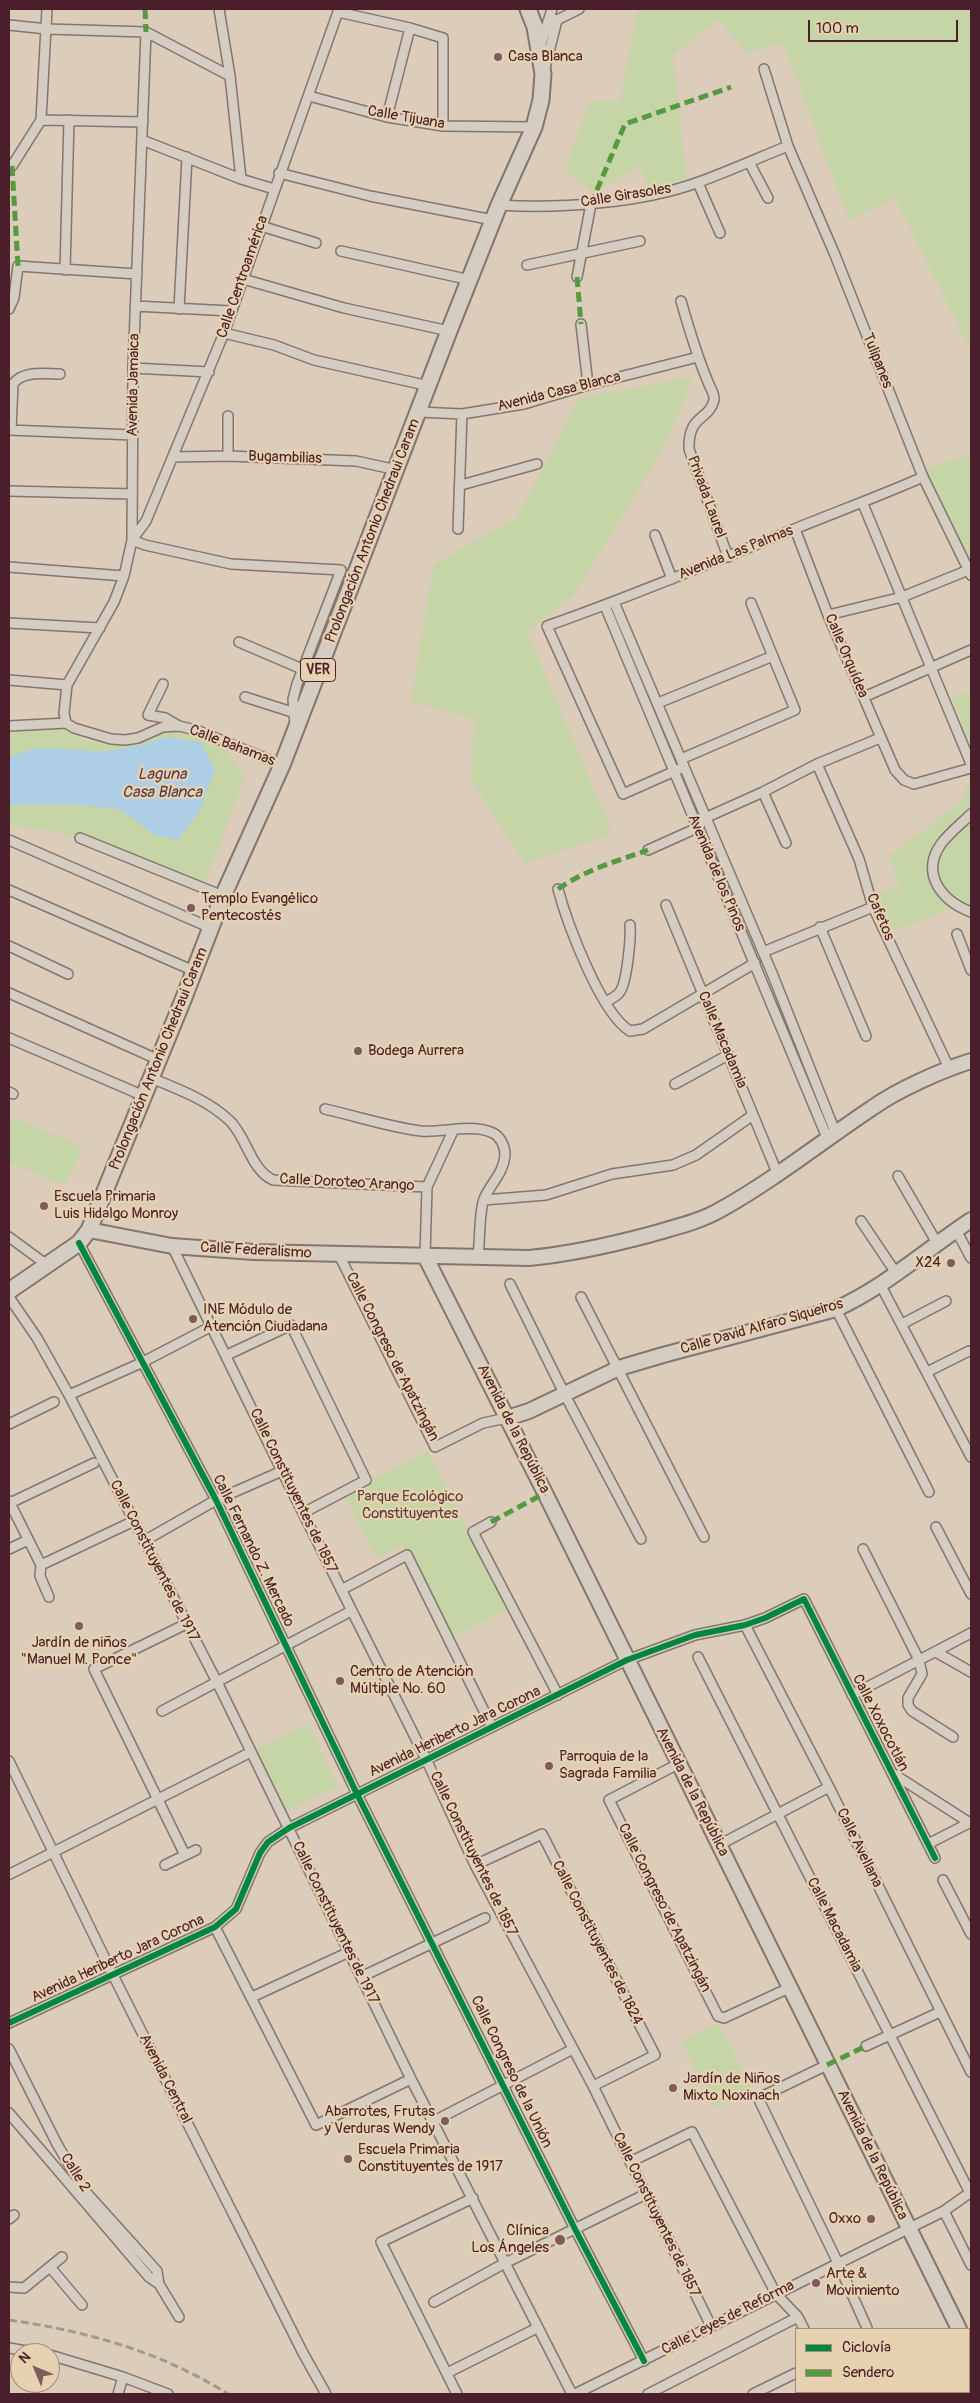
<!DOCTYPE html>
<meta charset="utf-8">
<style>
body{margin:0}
#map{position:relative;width:980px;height:2403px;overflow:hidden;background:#dbcdba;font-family:Pangolin,sans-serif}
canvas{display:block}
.frame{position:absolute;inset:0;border:10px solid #4a1f2b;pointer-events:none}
.legend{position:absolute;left:795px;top:2328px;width:175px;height:65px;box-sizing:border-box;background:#e6d2b0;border:1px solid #a88a7b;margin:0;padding:6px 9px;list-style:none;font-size:15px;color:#4a1f2b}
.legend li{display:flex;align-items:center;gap:10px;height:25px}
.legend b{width:25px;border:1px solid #a88a7b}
.north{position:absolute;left:10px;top:2343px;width:50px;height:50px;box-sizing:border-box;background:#e6d2b0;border:1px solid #a88a7b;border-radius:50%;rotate:315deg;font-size:14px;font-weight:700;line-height:20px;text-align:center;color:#4a1f2b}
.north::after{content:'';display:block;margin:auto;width:18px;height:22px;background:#7d5c5d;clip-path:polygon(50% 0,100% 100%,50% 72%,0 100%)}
.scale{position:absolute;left:808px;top:20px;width:150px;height:22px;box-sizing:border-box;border:2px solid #4a1f2b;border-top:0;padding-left:6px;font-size:15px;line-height:18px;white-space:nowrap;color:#4a1f2b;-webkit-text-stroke:4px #e6d2b0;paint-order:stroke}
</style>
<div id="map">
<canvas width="980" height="2403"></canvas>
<div class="frame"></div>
<ul class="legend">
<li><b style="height:6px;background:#00873e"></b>Ciclovía</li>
<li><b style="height:6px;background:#559a41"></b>Sendero</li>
</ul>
<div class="north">N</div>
<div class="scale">100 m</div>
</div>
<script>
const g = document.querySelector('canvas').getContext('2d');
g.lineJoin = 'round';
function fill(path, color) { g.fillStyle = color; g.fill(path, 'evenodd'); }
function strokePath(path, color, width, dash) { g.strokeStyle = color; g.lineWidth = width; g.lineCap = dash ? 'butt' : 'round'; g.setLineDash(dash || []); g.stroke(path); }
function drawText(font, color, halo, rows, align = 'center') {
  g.font = font + ' Pangolin,sans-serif'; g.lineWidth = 4.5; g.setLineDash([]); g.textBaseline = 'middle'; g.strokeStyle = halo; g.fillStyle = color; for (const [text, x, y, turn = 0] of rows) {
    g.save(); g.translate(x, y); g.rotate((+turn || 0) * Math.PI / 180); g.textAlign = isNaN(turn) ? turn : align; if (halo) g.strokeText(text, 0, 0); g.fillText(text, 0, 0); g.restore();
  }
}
fill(new Path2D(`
 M638 9H971V351L895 198 849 220 783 42 747 53 718 19 673 55 686 178 650 191 640 166 593 193 565 169 590 101H620Z
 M694 377 659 456 575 593 527 632 613 834 525 863 472 781 474 719 411 701 434 564 517 518 579 398Z
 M971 454V557L923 470Z
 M971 690V746L953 699Z
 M57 725 84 741 116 742 175 730 226 750 245 778 204 884 126 862 56 831 9 825V734Z
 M971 777V911L952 908 894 931 872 898 900 885 889 856 960 803Z
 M9 1116 83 1147 65 1184 9 1163Z
 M428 1451 508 1609 450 1639 402 1545 376 1558 344 1494Z
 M308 1724 338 1786 285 1811 255 1750Z
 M719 2023 752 2089 715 2108 682 2042Z`), '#c6d5a6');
fill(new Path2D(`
 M167 737 201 742 215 770 198 814 178 840 157 836 119 809 69 804 9 805V758C43 738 78 755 114 750 132 748 150 742 167 737Z`), '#aecee5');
const street = new Path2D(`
 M219 9 230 76 241 179
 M338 12 410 28 443 38V126
 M552 19 557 20 579 9
 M9 25 47 29 146 32 230 76
 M540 47 552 9
 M545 68 557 20
 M764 69 788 146 835 255 923 477 971 575
 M309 96 387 117 443 126 534 127
 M387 117 410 28
 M41 120 143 122
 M142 140 241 179 274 189
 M749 162 768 198
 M12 166 41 120 47 9
 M279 173 370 196 493 220
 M698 183 720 233
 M499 205C559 209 642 203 699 182 729 171 758 158 788 146
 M261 226 316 243
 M341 251 470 280
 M527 265 640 241
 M65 270 69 120
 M577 277 591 204
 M243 279 344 308 449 331
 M681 301C689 329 697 356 708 382 710 388 715 394 714 400 709 421 688 414 689 449L728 557
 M135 306 231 311
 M9 309 14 298 18 266 137 274
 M179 309 187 157
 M581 324 588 385
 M224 333 274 345 314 360 429 386
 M133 368 209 372
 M419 412 462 414 524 404 588 385 698 357
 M228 416V456
 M9 430 133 435
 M11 430 13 384C23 370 45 374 60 374
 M173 457 228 456 356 461 397 470
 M461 485 537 464
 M9 491 132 494
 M863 504 971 764
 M458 529 462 414
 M795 529 828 615 895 770 904 780 914 784 971 768
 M655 535 672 579
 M9 567 124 576
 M614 602 772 973 836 1134
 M605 606 828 1140
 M828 615 902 597 971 569
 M9 623 100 628
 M239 642 302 669
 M9 680 67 685
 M163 684 148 715 165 718 179 726
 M245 697 292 712
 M864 697 971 650
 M658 703 773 656
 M66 723 64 713 67 685 114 602 124 576 132 540 133 368 146 32
 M9 726 66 723 74 728 111 739 125 740 138 738 163 727 179 726 196 730 282 765
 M295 726 293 699 297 684 341 570 231 564 145 545 132 540 146 521 224 333 339 9
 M681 759 795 710 751 603
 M817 764 859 859 873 907 949 1068
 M684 767 623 794 547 626C630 597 711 563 792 530 836 512 880 496 923 477
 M763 792 786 843
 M971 814C962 823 949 833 941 844 920 874 942 901 971 912
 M80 838 223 896
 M9 840 211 928
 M648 850 697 828 705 818 763 792 817 764 880 738
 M558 889C567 923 601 1014 630 1031L643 1029 755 963
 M9 890 194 971
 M666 905 778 1175
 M820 927 866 1036
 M957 934 971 970
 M9 946 68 974
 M763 952 873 907
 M9 993 159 1060
 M606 1002C610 999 616 997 619 993 627 985 631 937 630 925
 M9 1038 144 1096
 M151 1078C178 1089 208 1100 230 1121 247 1138 251 1170 273 1180L427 1187
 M675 1084 728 1055
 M9 1092 13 1094
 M325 1109C356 1116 389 1127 421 1131 444 1133 472 1123 493 1133 501 1137 505 1147 505 1155 504 1173 490 1184 484 1199 479 1212 480 1242 478 1256
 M898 1176 937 1243
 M484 1200 546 1195 612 1174 673 1165 696 1155 753 1115
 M861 1221 896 1273
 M956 1230 971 1258
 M9 1237 47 1265
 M79 1243 216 1500 357 1794 575 2229 644 2361
 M172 1246 282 1471 426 1759 475 1865 593 2086 711 2326
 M339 1255 435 1447 483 1423 507 1418
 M425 1256 427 1187 453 1131
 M510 1284 564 1393 641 1539
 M880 1284 971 1457
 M9 1297 37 1338 69 1395 217 1682 411 2079 572 2394
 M581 1297 704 1537
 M836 1309 929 1492
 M902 1324 946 1301
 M227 1355 291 1325 366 1480 303 1513
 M927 1372 969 1351
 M69 1395 141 1363 212 1326
 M9 1424 54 1402
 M9 1501 41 1565
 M10 1503 94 1463
 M491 1522 473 1532 558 1695
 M936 1527 971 1594
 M144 1541 216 1500 282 1471
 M9 1549 28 1540
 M863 1549 919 1660 922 1674 908 1698V1705L912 1711 953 1737
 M41 1565 134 1521
 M41 1565 40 1576 49 1597
 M341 1590 407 1555 492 1727
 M745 1625 829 1787 971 2072
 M936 1652 971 1672
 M698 1657 970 2193
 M852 1695 971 1633
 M162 1711 351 1611
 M9 1761 113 1975 303 2353 326 2394
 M678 1764 609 1800 718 2016 724 2018 789 1988
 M892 1773 970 1823
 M928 1844 971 1822
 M719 1845 829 1787
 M185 1855 94 1669 186 1624
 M165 1865 196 1850
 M475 1865 542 1834 655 2055 593 2086
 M10 1874 251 1752
 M943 1880 971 1934
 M215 1927 316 2125 411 2079
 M361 1977 485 1918
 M252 1997 349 1952
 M9 2023 215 1927 236 1909 260 1853 268 1842 289 1828 627 1660 695 1635 745 1625 765 1618 804 1599 935 1858
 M866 2046 940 2012
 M9 2049 57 2144 84 2190 157 2271 159 2284 179 2317
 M827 2065 761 2097 760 2102 838 2263 867 2328
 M9 2113 149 2277 159 2284
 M434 2121 573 2049
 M630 2162 692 2132 776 2294 798 2317 804 2329
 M944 2211 971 2265
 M9 2219 14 2215
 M50 2267 82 2305
 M9 2287 24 2288 62 2257
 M434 2302 505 2263 646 2194
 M9 2348 38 2353
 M50 2355 123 2377 168 2394
 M447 2373 537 2328
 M118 2394 123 2377
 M457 2394 381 2242 473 2198
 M575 2394 944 2211 971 2192
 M648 2394 798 2317
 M753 2394 796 2373`);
const secondary = new Path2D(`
 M89 1230 172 1246 254 1252 529 1258C572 1254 611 1245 652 1234 675 1227 699 1222 720 1210 774 1180 821 1142 872 1108 897 1090 942 1070 971 1061
 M425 1256 545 1493 959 2329
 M507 1418 529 1411 619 1368 663 1355 836 1309C885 1287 927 1249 971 1220
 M969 2348 971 2353`);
const primary = new Path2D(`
 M9 1291 79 1243 89 1230 183 1000 223 896 282 765 449 331 499 205 534 127 541 100 543 74 535 27 528 9`);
strokePath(street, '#84756f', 12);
strokePath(secondary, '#84756f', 18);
strokePath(primary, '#84756f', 19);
strokePath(street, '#d5cdc1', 9);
strokePath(secondary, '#d5cdc1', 14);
strokePath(primary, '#d5cdc1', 15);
strokePath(new Path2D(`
 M9 2320C86 2331 162 2352 228 2394`), '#a39891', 3, [8, 4]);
strokePath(new Path2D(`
 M145 9 146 32
 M12 166 18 266
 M591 204 625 124 731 87
 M577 277 581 324
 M558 889C585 870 617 861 648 850
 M491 1522 545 1493
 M827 2065 866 2046`), '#559a41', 5, [10, 5]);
strokePath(new Path2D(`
 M79 1243 216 1500 357 1794 575 2229 644 2361
 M9 2023 215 1927 236 1909 260 1853 268 1842 289 1828 627 1660 695 1635 745 1625 765 1618 804 1599 935 1858`), '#00873e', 6);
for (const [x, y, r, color] of [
 [498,57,5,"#7d5c5d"],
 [191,908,5,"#7d5c5d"],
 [358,1051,5,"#7d5c5d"],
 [44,1206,5,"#7d5c5d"],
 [951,1263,5,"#7d5c5d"],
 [193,1319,5,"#7d5c5d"],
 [79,1626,5,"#7d5c5d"],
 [340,1681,5,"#7d5c5d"],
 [549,1766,5,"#7d5c5d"],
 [673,2088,5,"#7d5c5d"],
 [445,2121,5,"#7d5c5d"],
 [348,2159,5,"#7d5c5d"],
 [871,2219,5,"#7d5c5d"],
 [560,2240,6,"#7d5c5d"],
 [816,2283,5,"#7d5c5d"]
]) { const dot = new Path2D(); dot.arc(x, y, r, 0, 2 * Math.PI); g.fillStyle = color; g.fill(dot); strokePath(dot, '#e6d2b0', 2); }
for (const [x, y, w] of [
 [318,670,35]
]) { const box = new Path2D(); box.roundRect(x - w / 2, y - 11.5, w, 23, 4); g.fillStyle = '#e6d2b0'; g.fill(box); strokePath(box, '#4a1f2b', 1); }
drawText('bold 14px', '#4a1f2b', null, [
 ["VER",318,670]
]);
drawText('15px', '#4a1f2b', '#e6d2b0', [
 ["Casa Blanca",508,57],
 ["Templo Evangélico",201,899],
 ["Pentecostés",201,916],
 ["Bodega Aurrera",368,1051],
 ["Escuela Primaria",54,1197],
 ["Luis Hidalgo Monroy",54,1214],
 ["X24",941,1263,"right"],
 ["INE Módulo de",203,1310],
 ["Atención Ciudadana",203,1327],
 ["Jardín de niños",79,1643,"center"],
 ["\"Manuel M. Ponce\"",79,1660,"center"],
 ["Centro de Atención",350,1672],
 ["Múltiple No. 60",350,1689],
 ["Parroquia de la",559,1757],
 ["Sagrada Familia",559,1774],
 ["Jardín de Niños",683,2079],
 ["Mixto Noxinach",683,2096],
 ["Abarrotes, Frutas",435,2112,"right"],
 ["y Verduras Wendy",435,2129,"right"],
 ["Escuela Primaria",358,2150],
 ["Constituyentes de 1917",358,2167],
 ["Oxxo",861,2219,"right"],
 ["Clínica",549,2231,"right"],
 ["Los Ángeles",549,2248,"right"],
 ["Arte &",826,2274],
 ["Movimiento",826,2291]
], 'left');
drawText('15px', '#4a1f2b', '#e6d2b0', [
 ["Calle Tijuana",406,118,10],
 ["Calle Girasoles",626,196,-9],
 ["Calle Centroamérica",243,277,-71],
 ["Tulipanes",877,361,68],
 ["Avenida Jamaica",134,385,-89],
 ["Avenida Casa Blanca",559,392,-14],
 ["Bugambilias",285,458,2],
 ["Privada Laurel",706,497,70],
 ["Prolongación Antonio Chedraui Caram",373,531,-69],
 ["Avenida Las Palmas",736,553,-22],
 ["Calle Orquídea",846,656,67],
 ["Calle Bahamas",232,746,21],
 ["Avenida de los Pinos",716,873,67],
 ["Cafetos",880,917,67],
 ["Calle Macadamia",722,1040,67],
 ["Prolongación Antonio Chedraui Caram",159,1059,-68],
 ["Calle Doroteo Arango",347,1183,3],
 ["Calle Federalismo",256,1251,3],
 ["Calle David Alfaro Siqueiros",762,1327,-16],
 ["Calle Congreso de Apatzingán",392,1357,63],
 ["Avenida de la República",513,1429,63],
 ["Calle Constituyentes de 1857",293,1491,64],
 ["Calle Fernando Z. Mercado",253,1551,64],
 ["Calle Constituyentes de 1917",154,1561,63],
 ["Calle Xoxocotlán",880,1723,63],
 ["Avenida Heriberto Jara Corona",455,1732,-26],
 ["Avenida de la República",692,1792,63],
 ["Calle Avellana",859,1848,64],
 ["Calle Constituyentes de 1857",473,1854,64],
 ["Calle Congreso de Apatzingán",664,1908,63],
 ["Calle Constituyentes de 1917",335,1923,64],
 ["Calle Macadamia",834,1925,63],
 ["Calle Constituyentes de 1824",597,1943,63],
 ["Avenida Heriberto Jara Corona",118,1959,-25],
 ["Calle Congreso de la Unión",511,2072,64],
 ["Avenida Central",165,2079,63],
 ["Avenida de la República",872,2155,64],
 ["Calle 2",75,2173,58],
 ["Calle Constituyentes de 1857",656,2215,64],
 ["Calle Leyes de Reforma",728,2318,-27]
]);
drawText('15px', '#5a3b3b', '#e6d2b0', [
 ["Parque Ecológico",410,1497],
 ["Constituyentes",410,1514]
]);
drawText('italic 16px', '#56394a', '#e6d2b0', [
 ["Laguna",162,775],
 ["Casa Blanca",162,793]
]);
</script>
